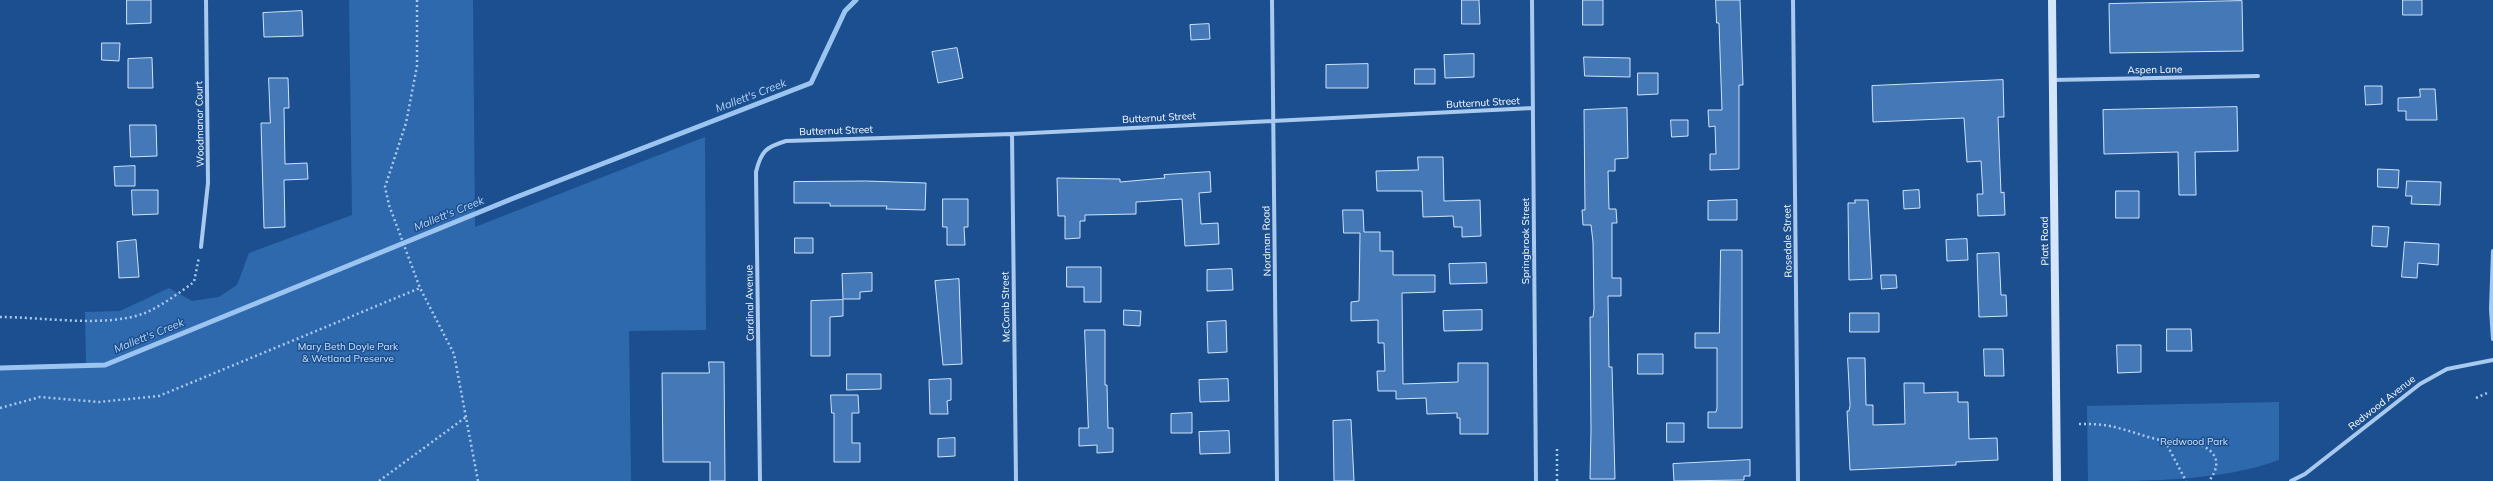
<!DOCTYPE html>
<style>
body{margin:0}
canvas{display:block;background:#1b4f8f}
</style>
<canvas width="2493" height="481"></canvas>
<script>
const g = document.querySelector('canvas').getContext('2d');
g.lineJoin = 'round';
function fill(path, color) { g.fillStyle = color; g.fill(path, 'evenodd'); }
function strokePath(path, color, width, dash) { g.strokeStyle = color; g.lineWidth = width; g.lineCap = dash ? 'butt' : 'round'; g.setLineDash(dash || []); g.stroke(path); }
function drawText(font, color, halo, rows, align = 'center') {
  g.font = font + ' Mulish,sans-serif'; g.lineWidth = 3; g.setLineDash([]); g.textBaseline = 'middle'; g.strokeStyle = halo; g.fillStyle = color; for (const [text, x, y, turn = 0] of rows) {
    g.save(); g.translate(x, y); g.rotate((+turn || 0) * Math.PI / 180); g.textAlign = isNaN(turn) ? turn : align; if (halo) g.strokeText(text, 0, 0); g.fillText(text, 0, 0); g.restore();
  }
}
fill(new Path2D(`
 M349 0H473L475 227 705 137 706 330 629 331 631 481H0V366L86 363 85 312 120 311 169 288 192 301 219 297 237 285 249 253 352 215Z
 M2279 402V460C2221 481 2151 481 2088 481L2087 406Z`), '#2e69ad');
strokePath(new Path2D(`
 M0 368 105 365 514 198 811 83 845 11 856 0`), '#9cc4f0', 5);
const building = new Path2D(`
 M127 0H151V23L127 24Z
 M1462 0H1479L1480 24H1462Z
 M1583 0H1603V25H1583Z
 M1716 0H1740L1743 85H1739V169L1710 170V154H1716L1715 126 1709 127 1708 110H1722L1719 23H1717Z
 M2403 0H2422V15H2403Z
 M2242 1 2243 51 2110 53 2109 4Z
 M302 11 303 36 264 37 263 13Z
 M1209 24 1210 39 1191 40 1190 25Z
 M102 43H120L119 61 102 60Z
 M957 48 963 78 938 83 932 52Z
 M1474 54V77L1445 78 1444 55Z
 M1584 57 1630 58V77L1585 76Z
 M152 58 153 88H128V59Z
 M1368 64V88H1326V65Z
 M1415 69H1435V84H1415Z
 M1638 73H1658V94L1638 95Z
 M269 78H288L289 108H284L285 164 307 163 308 179 284 180 285 227 264 228 261 123H270Z
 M2003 80 2004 117H1998L2001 193 2004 192 2005 215 1978 216 1977 194H1983L1981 161 1967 162 1964 118 1873 122 1872 86Z
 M2365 86H2382V104L2366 105Z
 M2420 89H2435L2437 120H2406V111H2398V98L2420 97Z
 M2237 107 2238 151 2195 152 2196 195H2179L2178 152 2104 154 2103 110Z
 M1627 108 1628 158 1615 159V171H1608L1609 209H1616L1617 223H1612V278H1621V296H1608L1609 367H1612L1615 479H1590L1591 431 1590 317H1593L1594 309 1593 242 1591 225H1583L1582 210H1585L1584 110Z
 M1671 120H1688V136L1672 137Z
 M130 125H156L157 156 131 157Z
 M1418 157H1443L1444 201 1480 200 1481 236 1462 237V227H1454L1453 216 1423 217 1422 191H1377L1376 171 1418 170Z
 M135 166V186H115L114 167Z
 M2378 169 2399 170 2398 188 2378 187Z
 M1210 172 1211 192 1199 193 1201 224 1218 223 1219 244 1185 246 1182 199 1136 202V214L1085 215V221H1080V238L1065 239V216H1058L1057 178 1120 179V182L1165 178 1164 175Z
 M866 181 926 183 925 210 886 209 887 206H830V203H794V182Z
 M2407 181 2441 182 2440 205 2411 204 2412 196H2406Z
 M132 190H158V214L133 215Z
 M1919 190 1920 208 1904 209 1903 191Z
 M2116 191H2139V218H2116Z
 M943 199H968V227H964L965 245H947V227H943Z
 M1737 200V220H1708V201Z
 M1855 200H1868L1872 279 1849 280 1848 203H1855Z
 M1343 210H1363L1364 232H1380V251H1393V275H1435V292L1402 293 1403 384 1458 382V363H1488V434H1460V418H1457V413L1427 414 1426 398 1396 399V391H1378L1377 371H1385L1384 343H1378V320L1351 321V302L1359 301 1360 233H1344Z
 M2373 226 2389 227 2387 247 2372 246Z
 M795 238H813V253H795Z
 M1967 239 1968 260 1947 261 1946 240Z
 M136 240 139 277 119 278 117 242Z
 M2405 242 2439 244 2438 265 2418 263 2417 278 2402 277Z
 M1721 250H1742V428H1708V412H1716L1717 408V348H1695V333H1719Z
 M1999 253 2001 295H2006L2007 316 1979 317 1977 254Z
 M1486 263 1487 283 1450 284 1449 264Z
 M1067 267H1101V302H1084V287H1067Z
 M1232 269 1233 290 1207 291V270Z
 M872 273V291L860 292V299H843L842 274Z
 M1881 275H1896L1897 288 1882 289Z
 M959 279 962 364 943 365 935 281Z
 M843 300V316L830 317V356H811V301Z
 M1124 310 1141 311 1140 326 1124 325Z
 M1482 310V330L1444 331 1443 311Z
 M1850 313H1879V332H1850Z
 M1226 321 1227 352 1208 353 1207 322Z
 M2167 329H2191L2192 351H2167Z
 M1085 330H1105V385H1107L1108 428H1113V452L1097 453V445L1079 446V428H1088Z
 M2117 345H2141V372L2118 373Z
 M1984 349H2003L2004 376H1985Z
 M1638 354H1663V374H1638Z
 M1848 358H1865L1866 405H1873V425L1905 424 1904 383H1924V393L1958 392V402H1968L1969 439 1997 438 1998 460 1956 462V465L1850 470 1847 411H1849L1850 406Z
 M709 362H724L725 481H710V462H663L662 373H709Z
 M847 374H881V389L847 390Z
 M951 379V400L947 401 948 414H930L929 380Z
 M1228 379 1229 401 1200 402 1199 380Z
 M831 395H858L859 413H852V443H860V462H834V413H832Z
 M1192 413V433H1171V414Z
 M1351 420 1354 481H1334L1333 421Z
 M1667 423H1684V442H1667Z
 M1229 431 1230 453 1200 454 1199 432Z
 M955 438V456L938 457V439Z
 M1750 460V476H1744V480L1674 481 1673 464Z`);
fill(building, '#4478b7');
strokePath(building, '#cfe3fa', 1);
strokePath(new Path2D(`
 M417 0V66L406 123 385 187 389 205 420 288 454 354 478 481
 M0 317C42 317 107 328 145 313 163 305 179 293 194 282L199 257
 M2476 398 2487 393
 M0 408 40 397 99 402 159 396 420 288
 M2079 424C2092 424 2105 424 2118 428 2131 431 2143 436 2156 439 2166 442 2176 439 2186 441 2211 445 2226 459 2209 481
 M2165 441 2186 481
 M1557 449V481
 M379 481 466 417`), '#a9c9ee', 2.5, [2, 3]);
strokePath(new Path2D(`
 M1272 0 1277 481
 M1532 0 1536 481
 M1793 0 1798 481
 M2053 80 2258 76
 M1012 134 1016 481
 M201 247 208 183 206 0
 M2493 251 2491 309 2493 339
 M760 481 756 172C761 151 766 147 786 141L1012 134 1533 108
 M2291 481 2305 474 2420 384 2447 369 2493 360`), '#a9c9ee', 4);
strokePath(new Path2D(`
 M2052 0 2057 481`), '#d6e6fa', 8);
drawText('10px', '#fff', '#1b4f8f', [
 ["Aspen Lane",2155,70,-1],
 ["Butternut Street",1483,103,-3],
 ["Butternut Street",1159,118,-3],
 ["Woodmanor Court",200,124,-91],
 ["Butternut Street",836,131,-2],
 ["Nordman Road",1267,241,-91],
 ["Springbrook Street",1526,241,-90],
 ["Rosedale Street",1788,241,-91],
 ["Platt Road",2045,241,-91],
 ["Cardinal Avenue",750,303,-91],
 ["McComb Street",1006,307,-91],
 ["Redwood Avenue",2382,403,-38]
]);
drawText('10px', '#cfe3fa', '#1b4f8f', [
 ["Mary Beth Doyle Park",348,347],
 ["& Wetland Preserve",348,359],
 ["Redwood Park",2194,442]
]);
drawText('italic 11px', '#b5d3f5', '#1b4f8f', [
 ["Mallett's Creek",751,96,-21],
 ["Mallett's Creek",449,214,-22],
 ["Mallett's Creek",149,336,-22]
]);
</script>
